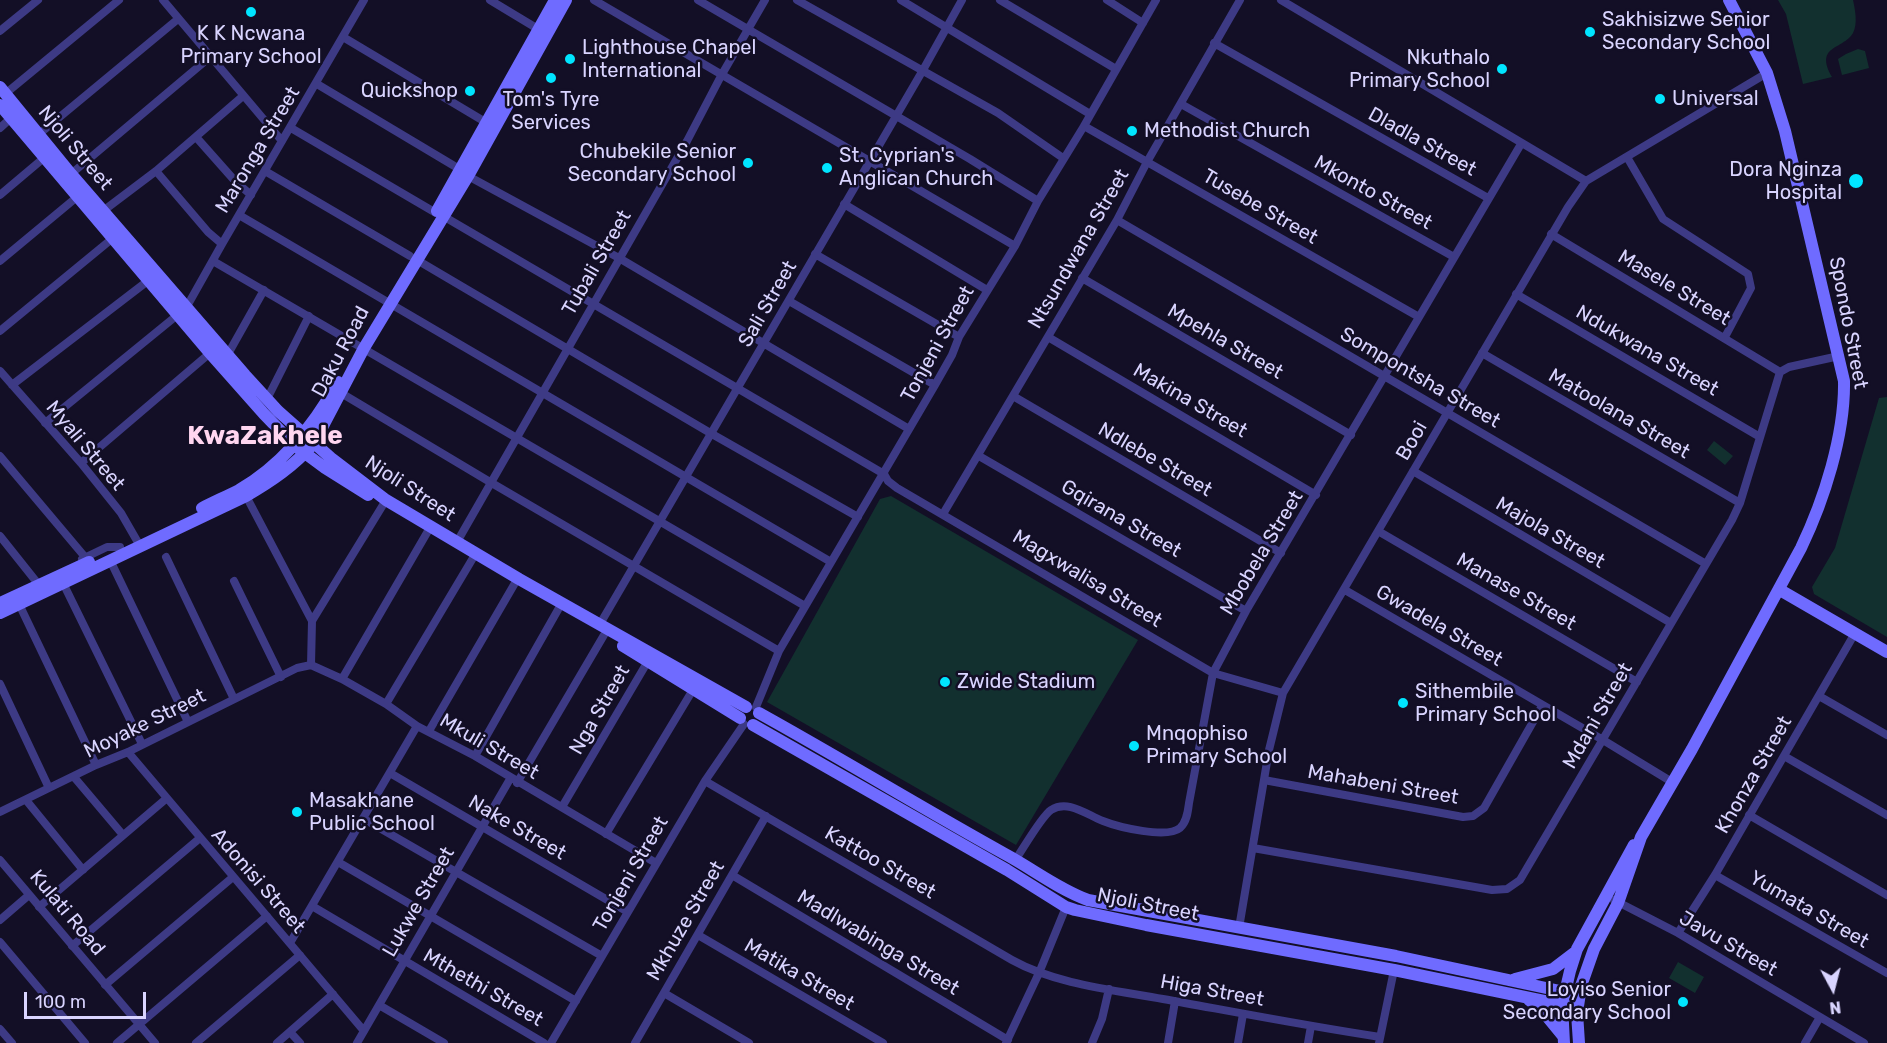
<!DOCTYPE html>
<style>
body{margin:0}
#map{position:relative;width:1887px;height:1043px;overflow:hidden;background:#130f26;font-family:Rubik,sans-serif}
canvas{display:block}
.north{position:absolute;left:1803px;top:959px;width:60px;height:60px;-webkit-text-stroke:4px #130f26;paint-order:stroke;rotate:173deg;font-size:16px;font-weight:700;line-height:24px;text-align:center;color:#d9d4ff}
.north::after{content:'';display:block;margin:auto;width:21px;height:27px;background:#d9d4ff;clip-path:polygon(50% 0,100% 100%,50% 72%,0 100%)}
.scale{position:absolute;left:24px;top:992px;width:122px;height:27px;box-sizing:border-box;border:3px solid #d9d4ff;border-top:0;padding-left:8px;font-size:18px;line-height:21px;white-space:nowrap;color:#d9d4ff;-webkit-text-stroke:4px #130f26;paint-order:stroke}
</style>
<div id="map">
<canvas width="1887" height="1043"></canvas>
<div class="north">N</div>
<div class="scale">100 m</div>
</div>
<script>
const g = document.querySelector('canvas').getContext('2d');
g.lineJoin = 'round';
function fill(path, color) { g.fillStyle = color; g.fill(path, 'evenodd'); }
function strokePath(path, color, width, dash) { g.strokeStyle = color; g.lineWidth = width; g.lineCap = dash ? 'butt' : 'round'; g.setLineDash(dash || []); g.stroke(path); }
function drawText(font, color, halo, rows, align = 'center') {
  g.font = font + ' Rubik,sans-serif'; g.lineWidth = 5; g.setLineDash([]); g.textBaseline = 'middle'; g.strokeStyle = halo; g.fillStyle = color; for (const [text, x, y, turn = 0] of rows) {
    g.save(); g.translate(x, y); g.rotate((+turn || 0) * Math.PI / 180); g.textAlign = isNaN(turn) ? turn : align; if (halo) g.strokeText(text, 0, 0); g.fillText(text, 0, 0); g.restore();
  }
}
fill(new Path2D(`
 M1778 0H1853C1855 9 1858 24 1853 33 1843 50 1814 45 1832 77L1803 84 1786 14Z
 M1858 49 1865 51 1869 68 1842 75 1838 59 1846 54Z
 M1887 397V637L1814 594 1812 587 1835 548 1879 398Z
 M1714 441 1733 456 1725 465 1707 450Z
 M891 496 1138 640 1016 845 767 702 880 499Z
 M1678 962 1704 977 1695 993 1669 978Z`), '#12302f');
strokePath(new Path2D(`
 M163 0 282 141
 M490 0 538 29
 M594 0 1015 246
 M698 0 970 159 1038 201
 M797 0 998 113 1063 158
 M901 0 1090 114
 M1000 0 1116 69
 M1107 0 1143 23
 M1281 0 1586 181
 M0 31 38 0
 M343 37 487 123
 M1214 43 1488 198
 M317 84 461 170
 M5 94 119 0
 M1181 104 1454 257
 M1084 126 1419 317
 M0 128 11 118
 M291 128 436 213
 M38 135 178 19
 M196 137 235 181 251 195
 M1627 157 1663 219 1748 274 1751 288 1725 337
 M156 171 208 232 222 244
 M265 171 410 256
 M71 174 210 57
 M468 176 619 258 909 429
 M0 195 45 157
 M844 204 987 290
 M103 211 156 171 243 96
 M239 215 831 562
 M443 216 884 474 888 481 897 488 1213 673 1283 693
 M1117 220 1706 564
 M1551 234 1780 372
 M815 254 959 337
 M417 260 712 434 858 517
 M0 261 77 197
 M213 261 805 606
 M1082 278 1351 435
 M1516 294 1760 437
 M789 301 935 385
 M0 331 113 238
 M1048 337 1316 495
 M1482 353 1740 503
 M228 354 264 290
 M0 371 81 463 121 513 140 546
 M12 385 149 280
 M341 393 490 482 779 651
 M1013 396 1281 553
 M267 399 309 316
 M45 423 186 308 222 244 364 0
 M0 456 85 557
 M979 456 1246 611
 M81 463 210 353
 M1413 471 1671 623
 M245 494 312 621
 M943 514 1117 220 1147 162 1240 0
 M1378 531 1637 682
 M0 536 39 585
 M457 542 687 141 721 76 765 0
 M166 557 234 699
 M82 559 107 547H120
 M110 560 188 722
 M234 581 281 677
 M63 583 142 744
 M1345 590 1603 740 1672 782
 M19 604 96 765
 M600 624 923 70 962 0
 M311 665 312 621 386 500
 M342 679 428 531
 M0 684 49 788
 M1819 696 1887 735
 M386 704 473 558
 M756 707 779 651 935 385 952 355 959 337 1015 246 1038 201 1084 126 1156 0
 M429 731 515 583
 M128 752 364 1031
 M475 756 559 608
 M1784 756 1887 815
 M390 773 628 912
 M74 777 123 835
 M1264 780 1463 817 1473 816 1484 808 1542 706
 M705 781 1012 960C1055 984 1114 990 1163 999 1235 1012 1307 1026 1380 1037
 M517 783 604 635
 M26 800 83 870
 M562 807 648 661
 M0 812 96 765 128 752 297 668 311 665 342 679 386 704 417 726 475 756 656 863
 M1749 815 1887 895
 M364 819 602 956
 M606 834 694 688
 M1253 848 1492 890 1507 889 1520 880 1732 520 1740 503 1780 372 1789 367 1839 356
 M1016 859C1023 849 1041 817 1051 810 1068 799 1087 815 1103 821 1118 827 1167 839 1180 828 1187 822 1188 811 1189 803L1213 673 1246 611 1521 144
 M0 860 155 1043
 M338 862 576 1001
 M732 875 1008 1040
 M1715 875 1887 973
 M1614 900 1678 933 1864 1043
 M312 906 544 1043
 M39 907 167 798
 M0 920 29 895
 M1239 928 1269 750 1283 693 1568 207 1586 181 1767 73
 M1678 933 1715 875 1855 633
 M698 935 883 1043
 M0 942 85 1043
 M290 943 417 726
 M72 946 200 838
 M105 985 233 877
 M664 993 749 1043
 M379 1005 444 1043
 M0 1029 12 1043
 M290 1032 300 1043
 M117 1043 267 916
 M196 1043 300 955
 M277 1043 333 994
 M357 1043 510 779
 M551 1043 705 781 744 724
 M635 1043 766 816
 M1006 1043 1039 973 1066 907
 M1092 1043 1102 1019 1109 989
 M1168 1043 1175 1001
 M1238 1043 1243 1014
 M1308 1043 1311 1026
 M1379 1043 1394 970
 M1805 1043 1820 1017`), '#3d3a85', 8);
strokePath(new Path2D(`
 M0 87 71 174 245 375 278 411 331 458 386 500 519 579 746 707
 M0 105 210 353 264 414 294 445 325 468 368 495
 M437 211 555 0
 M202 508C214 502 227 496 239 490 283 465 314 425 338 382
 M1780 590 1887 652
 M0 603 89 562
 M0 613 246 496C272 481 294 466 314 443L364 348 468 176 566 0
 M623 646 740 718
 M759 713C842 759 922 808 1005 854 1033 869 1058 889 1088 900L1396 956 1579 995
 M753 725 1007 870 1066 907 1075 910 1146 925 1394 970 1578 1008
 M1515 979 1553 969 1574 953
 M1529 1000 1540 1008 1563 1036
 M1564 1043 1562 1005 1570 971 1577 949 1634 845
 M1579 1043 1577 1013 1581 986 1594 949 1618 903 1641 837 1692 749 1801 548C1824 500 1845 435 1844 381L1785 131 1767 73 1729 0`), '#6f6bff', 12);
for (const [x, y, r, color] of [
 [251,12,6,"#00e5ff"],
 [1590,32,6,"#00e5ff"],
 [570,59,6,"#00e5ff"],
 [1502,69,6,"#00e5ff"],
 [551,78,6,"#00e5ff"],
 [470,91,6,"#00e5ff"],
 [1660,99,6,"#00e5ff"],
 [1132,131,6,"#00e5ff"],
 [748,163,6,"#00e5ff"],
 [827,168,6,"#00e5ff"],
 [1856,181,8,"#00e5ff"],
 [945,682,6,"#00e5ff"],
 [1403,703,6,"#00e5ff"],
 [1134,746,6,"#00e5ff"],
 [297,812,6,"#00e5ff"],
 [1683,1002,6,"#00e5ff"]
]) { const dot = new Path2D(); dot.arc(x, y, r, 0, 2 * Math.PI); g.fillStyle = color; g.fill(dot); strokePath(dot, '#130f26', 2); }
drawText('20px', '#d9d4ff', '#130f26', [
 ["Sakhisizwe Senior",1602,20],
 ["Secondary School",1602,43],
 ["K K Ncwana",251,34,"center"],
 ["Primary School",251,57,"center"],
 ["Lighthouse Chapel",582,48],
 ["International",582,71],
 ["Nkuthalo",1490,58,"right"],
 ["Primary School",1490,81,"right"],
 ["Quickshop",458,91,"right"],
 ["Universal",1672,99],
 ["Tom's Tyre",551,100,"center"],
 ["Services",551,123,"center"],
 ["Methodist Church",1144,131],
 ["Chubekile Senior",736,152,"right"],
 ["Secondary School",736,175,"right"],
 ["St. Cyprian's",839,156],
 ["Anglican Church",839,179],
 ["Dora Nginza",1842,170,"right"],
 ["Hospital",1842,193,"right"],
 ["Zwide Stadium",957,682],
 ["Sithembile",1415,692],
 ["Primary School",1415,715],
 ["Mnqophiso",1146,734],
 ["Primary School",1146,757],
 ["Masakhane",309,801],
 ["Public School",309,824],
 ["Loyiso Senior",1671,990,"right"],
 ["Secondary School",1671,1013,"right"]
], 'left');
drawText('20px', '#d9d4ff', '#130f26', [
 ["Dladla Street",1422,142,29],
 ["Njoli Street",75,148,50],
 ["Maronga Street",258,150,-59],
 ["Mkonto Street",1373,193,29],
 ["Tusebe Street",1260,207,30],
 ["Ntsundwana Street",1079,249,-60],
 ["Tubali Street",597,263,-60],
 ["Masele Street",1674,288,31],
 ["Sali Street",768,304,-60],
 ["Spondo Street",1848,323,79],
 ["Mpehla Street",1225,342,30],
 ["Tonjeni Street",938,344,-61],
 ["Ndukwana Street",1647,351,30],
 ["Daku Road",341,352,-62],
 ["Sompontsha Street",1420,378,30],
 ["Makina Street",1190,401,30],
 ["Matoolana Street",1619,414,30],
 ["Booi",1412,441,-60],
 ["Myali Street",85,446,50],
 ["Ndlebe Street",1155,460,30],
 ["Njoli Street",410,489,33],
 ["Gqirana Street",1121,519,30],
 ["Majola Street",1550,533,30],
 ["Mbobela Street",1262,553,-59],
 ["Magxwalisa Street",1087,579,31],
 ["Manase Street",1516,592,30],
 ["Gwadela Street",1439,626,30],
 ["Nga Street",600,710,-60],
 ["Mdani Street",1598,716,-60],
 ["Moyake Street",145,724,-26],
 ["Mkuli Street",489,747,30],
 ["Khonza Street",1754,775,-60],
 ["Mahabeni Street",1383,785,10],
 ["Nake Street",517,828,30],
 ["Kattoo Street",880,863,30],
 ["Tonjeni Street",631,874,-60],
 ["Adonisi Street",258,881,49],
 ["Lukwe Street",419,902,-60],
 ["Njoli Street",1148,905,11],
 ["Yumata Street",1809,910,30],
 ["Kulati Road",67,913,50],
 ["Mkhuze Street",686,921,-60],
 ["Madlwabinga Street",878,943,31],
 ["Javu Street",1728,944,30],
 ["Matika Street",799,975,30],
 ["Mthethi Street",483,988,30],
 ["Higa Street",1212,991,10]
]);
drawText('bold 26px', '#ffd6f0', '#130f26', [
 ["KwaZakhele",265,436]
]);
</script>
